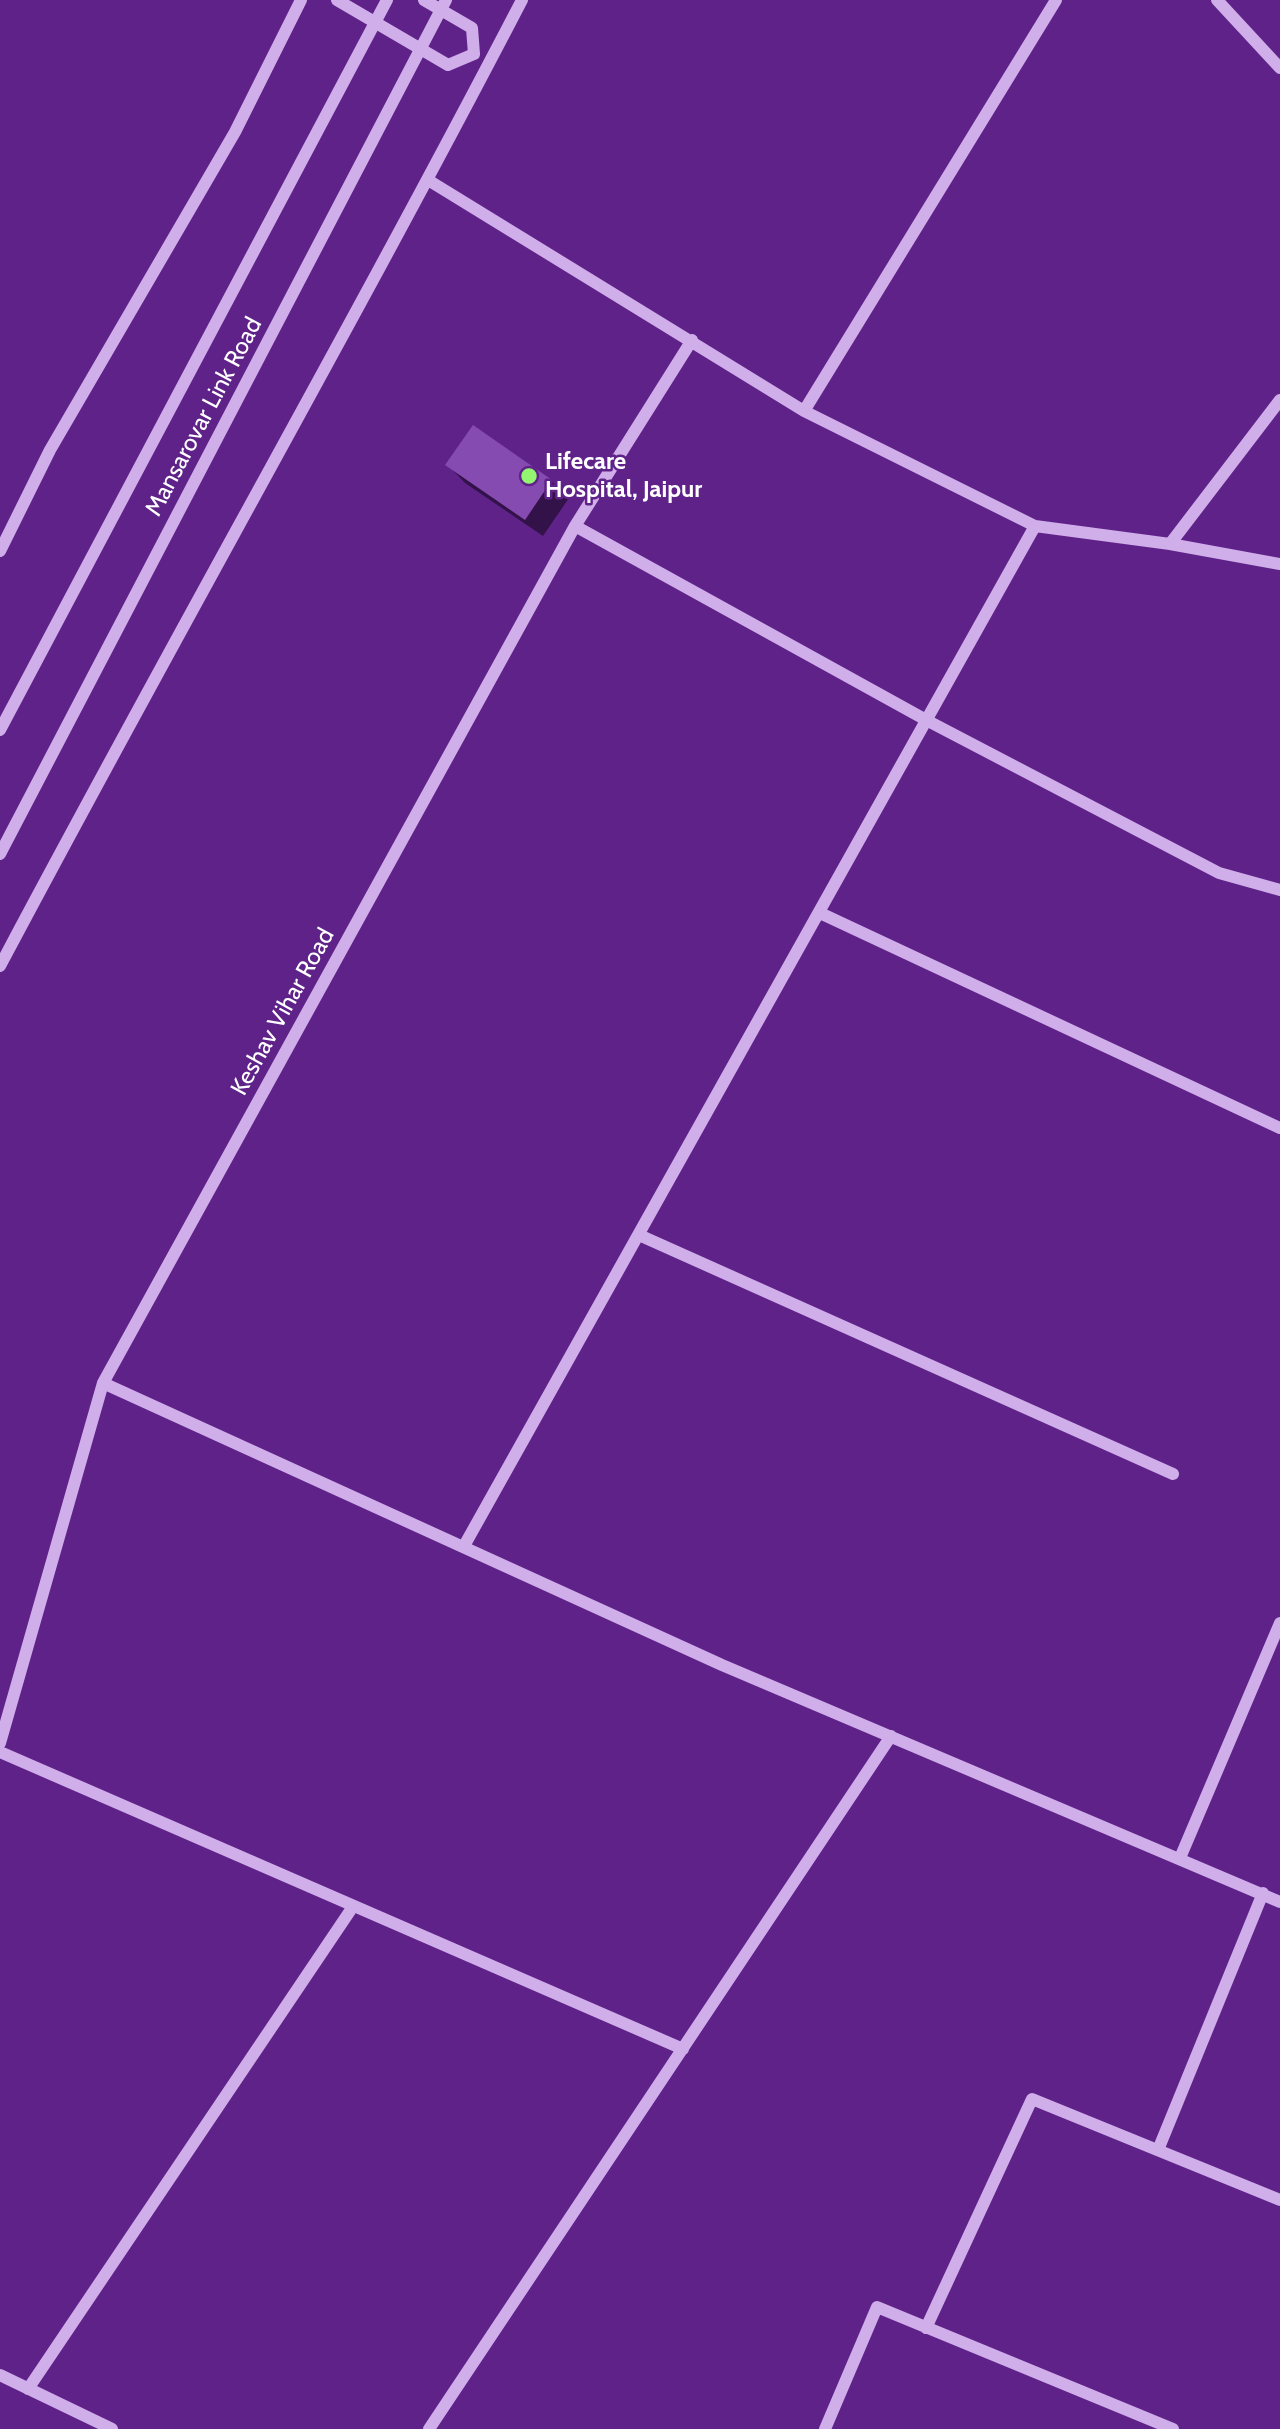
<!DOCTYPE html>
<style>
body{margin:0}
canvas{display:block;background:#5f2289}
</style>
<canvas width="1280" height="2429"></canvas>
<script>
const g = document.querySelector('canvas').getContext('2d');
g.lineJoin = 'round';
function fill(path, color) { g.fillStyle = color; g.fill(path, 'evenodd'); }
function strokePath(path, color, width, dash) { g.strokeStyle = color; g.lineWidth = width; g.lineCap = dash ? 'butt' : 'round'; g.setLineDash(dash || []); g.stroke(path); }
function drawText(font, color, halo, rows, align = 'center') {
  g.font = font + ' Cabin,sans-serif'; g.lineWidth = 5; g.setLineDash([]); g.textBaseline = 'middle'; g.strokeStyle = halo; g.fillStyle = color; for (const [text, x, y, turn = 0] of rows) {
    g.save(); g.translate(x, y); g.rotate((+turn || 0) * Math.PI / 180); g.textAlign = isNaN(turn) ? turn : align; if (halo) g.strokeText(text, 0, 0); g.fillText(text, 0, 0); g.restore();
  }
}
fill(new Path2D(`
 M448 465 551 481 569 498 543 536 465 483Z`), '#0007');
fill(new Path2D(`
 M473 425 552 480 525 520 445 465Z`), '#864bb1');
strokePath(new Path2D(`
 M337 0 448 65 474 54 472 28 424 0
 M1217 0 1280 68
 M428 180 804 411 1035 526 464 1546
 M804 411 1056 0
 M575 526 928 721 1219 873 1280 890
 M1035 526 1170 544 1280 564
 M1170 544 1280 400
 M0 551 50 450 235 132 301 0
 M820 913 1280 1128
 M0 966C171 643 353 325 522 0
 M639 1235 1173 1474
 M103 1383 722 1665 1280 1902
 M0 1743 103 1383 575 526 692 340
 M0 1752 683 2049
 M1180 1858 1280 1623
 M1158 2150 1263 1893
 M926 2328 1032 2099 1280 2200
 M0 2375 112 2429
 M28 2389 352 1908
 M429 2429 891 1736
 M825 2429 877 2307 1173 2429`), '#d0aeea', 12);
strokePath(new Path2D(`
 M0 730 387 0
 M0 854 446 0`), '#d0aeea', 12);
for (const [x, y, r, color] of [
 [529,476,9,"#94f670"]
]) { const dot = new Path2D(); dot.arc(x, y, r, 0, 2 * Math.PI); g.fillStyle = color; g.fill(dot); strokePath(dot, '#5f2289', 2.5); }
drawText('24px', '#fff', '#5f2289', [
 ["Mansarovar Link Road",204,417,-62],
 ["Keshav Vihar Road",283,1012,-61]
]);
drawText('bold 24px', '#fff', '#5f2289', [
 ["Lifecare",545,462],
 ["Hospital, Jaipur",545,490]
], 'left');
</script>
